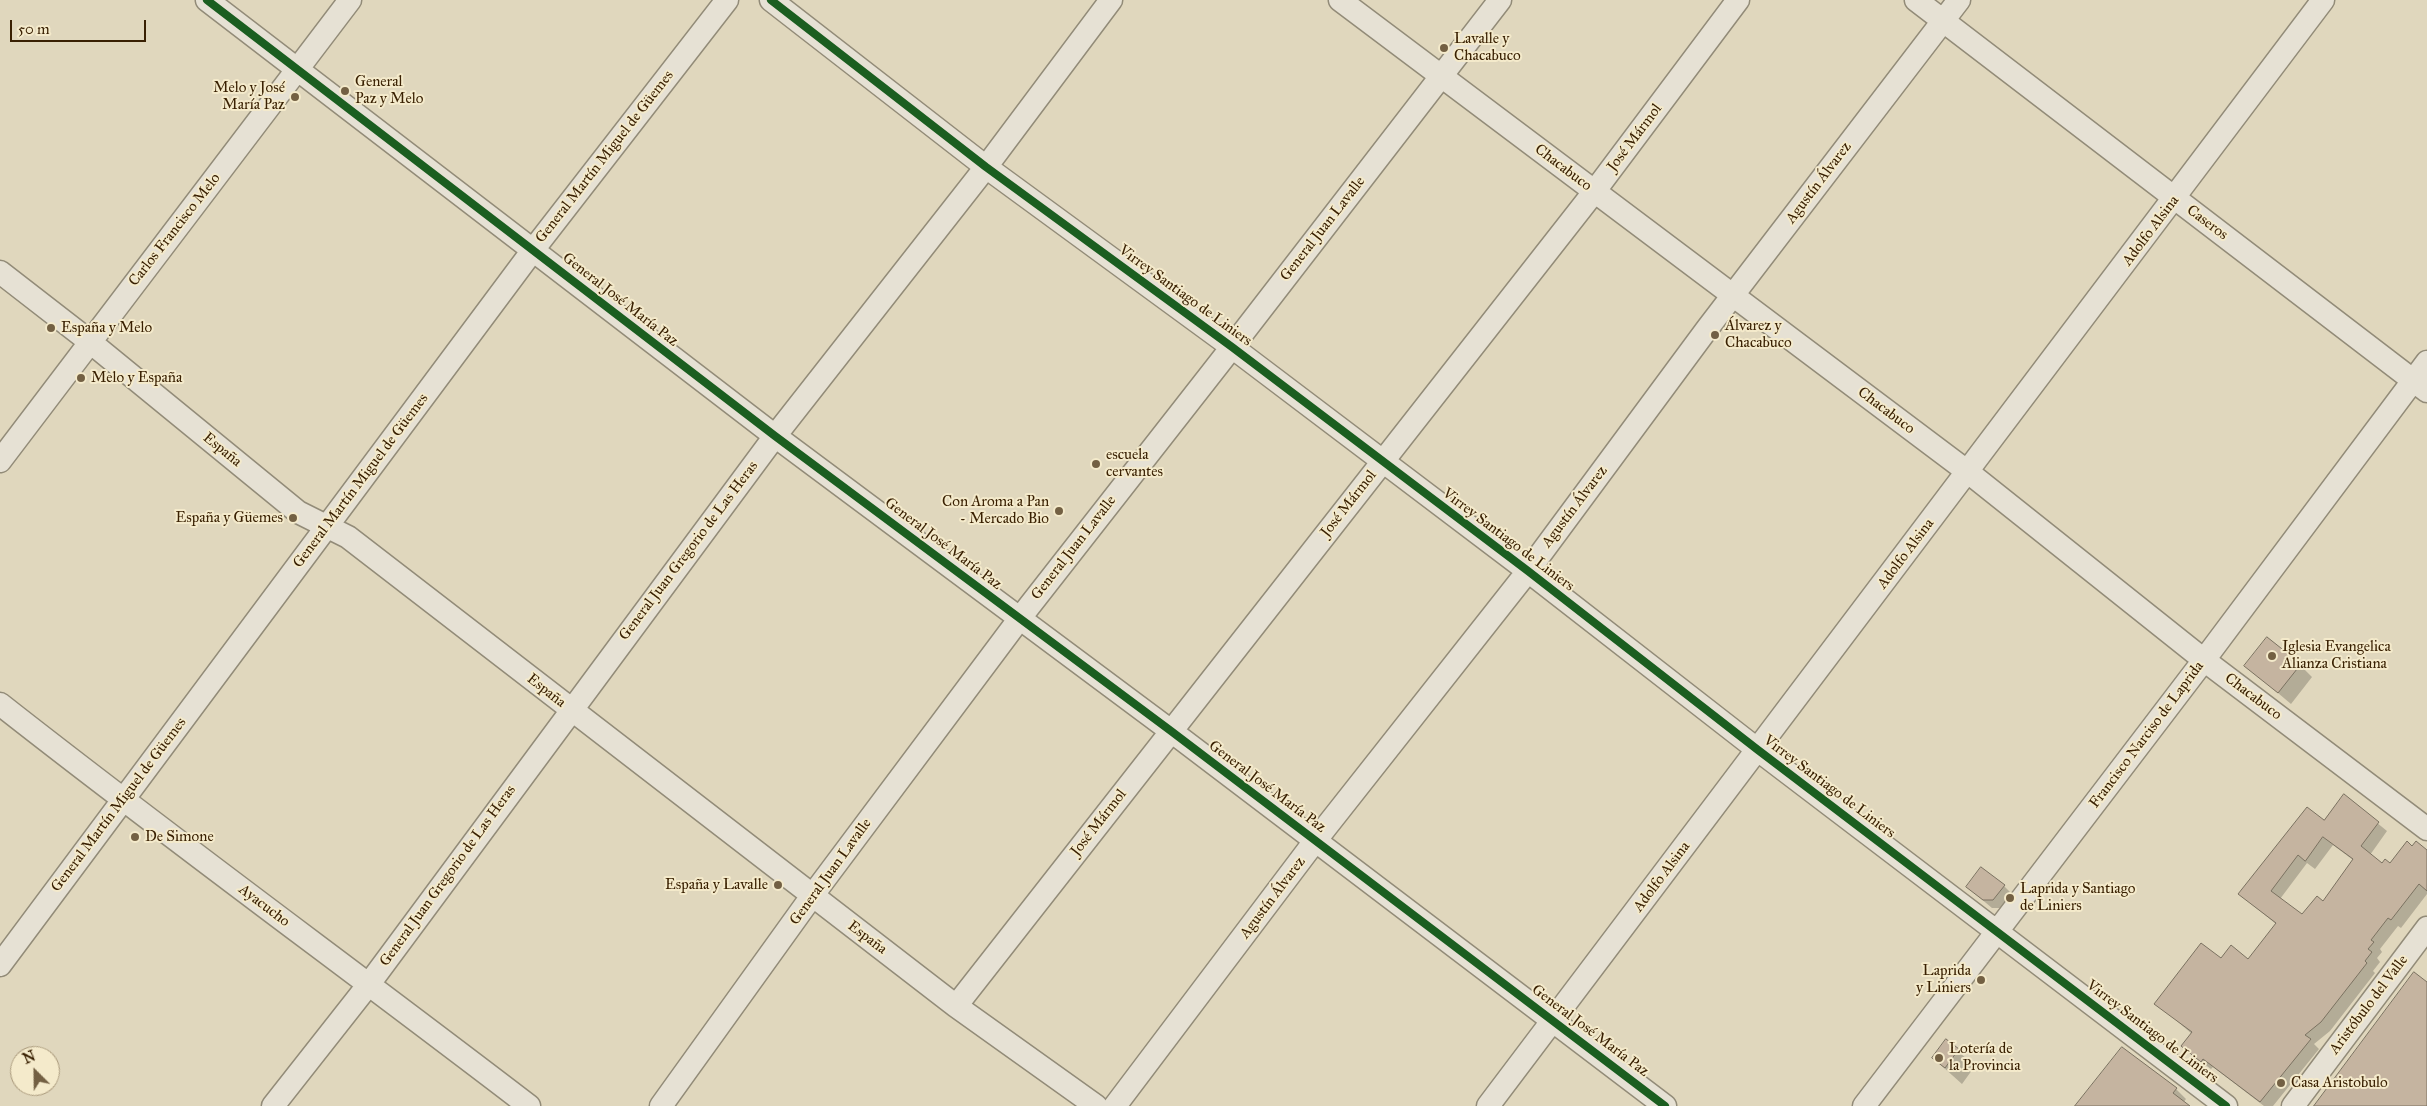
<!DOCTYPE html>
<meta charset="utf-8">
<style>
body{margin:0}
#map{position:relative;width:2427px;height:1106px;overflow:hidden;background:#e0d7bd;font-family:"IM FELL Great Primer",serif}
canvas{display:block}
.north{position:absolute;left:10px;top:1046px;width:50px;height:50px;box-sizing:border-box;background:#f4eacb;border:1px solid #a9997b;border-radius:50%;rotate:337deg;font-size:14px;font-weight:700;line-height:20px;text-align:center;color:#392002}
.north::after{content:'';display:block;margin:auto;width:18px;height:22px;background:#736043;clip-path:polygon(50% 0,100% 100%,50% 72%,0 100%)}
.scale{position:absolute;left:10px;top:20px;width:136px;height:22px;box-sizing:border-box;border:2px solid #392002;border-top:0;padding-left:6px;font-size:15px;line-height:18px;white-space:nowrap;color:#392002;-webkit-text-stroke:4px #f4eacb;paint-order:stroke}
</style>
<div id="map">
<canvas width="2427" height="1106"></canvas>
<div class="north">N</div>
<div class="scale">50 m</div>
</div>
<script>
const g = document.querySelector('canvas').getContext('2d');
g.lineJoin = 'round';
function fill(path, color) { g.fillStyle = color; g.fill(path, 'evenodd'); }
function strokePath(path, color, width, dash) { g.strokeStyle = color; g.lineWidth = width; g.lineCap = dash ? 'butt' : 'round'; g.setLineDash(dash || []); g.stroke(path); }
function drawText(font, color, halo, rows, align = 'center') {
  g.font = font + ' "IM FELL Great Primer",serif'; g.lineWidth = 4; g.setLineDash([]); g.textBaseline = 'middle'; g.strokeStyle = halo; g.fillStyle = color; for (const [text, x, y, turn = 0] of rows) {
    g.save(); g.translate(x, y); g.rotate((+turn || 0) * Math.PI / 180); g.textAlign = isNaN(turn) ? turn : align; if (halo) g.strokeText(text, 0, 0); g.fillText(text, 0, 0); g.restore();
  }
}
fill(new Path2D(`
 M2300 665 2312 677 2291 704 2246 666Z
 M2344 796 2387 831 2370 855 2383 864H2390L2413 848 2427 851V894L2401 928 2398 926 2380 949 2382 952 2377 958 2380 962 2373 971 2375 973 2330 1031 2314 1044 2319 1049 2273 1106H2264L2213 1067 2211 1069 2192 1055 2183 1046 2192 1034 2156 1003 2221 960 2249 961 2276 924 2239 894 2324 822ZM2333 845 2353 860 2323 902 2302 916 2280 899 2307 863 2315 869Z
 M2004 886 2012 894 2001 908H1992L1967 887Z
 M1946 1041 1975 1066 1962 1084 1933 1058Z
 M2176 1089 2186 1099 2183 1103 2188 1106H2085Z`), '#0003');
const building = new Path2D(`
 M2267 637 2301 664 2278 693 2244 666Z
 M2344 794 2379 822 2361 846 2382 863 2385 859 2390 863 2407 841 2412 846 2416 841 2427 850V891L2419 884 2391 920 2388 918 2371 940 2374 942 2368 949 2372 952 2365 961 2367 963 2321 1022 2305 1035 2311 1039 2260 1102 2203 1059 2201 1062 2181 1046 2192 1032 2154 1004 2201 943 2221 958 2231 945 2248 959 2276 923 2238 894 2307 807 2324 820ZM2323 837 2353 859 2323 901 2317 896 2302 914 2271 891 2298 855 2305 861Z
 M1981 867 2005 885 1993 900H1983L1966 887Z
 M2414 972 2427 982V1106H2314Z
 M1946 1039 1959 1049 1945 1068 1932 1058Z
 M2122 1047 2177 1088 2173 1093 2190 1106H2075Z`);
fill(building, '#c5b4a0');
strokePath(building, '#7a7160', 1);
const minor = new Path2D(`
 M207 0 775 436 1171 731 1665 1106
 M771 0 986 167 1232 347 1528 571 1758 750 2226 1106
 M1340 0 1968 472 2204 660 2427 829
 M1916 0 2427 391
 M0 272 89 341 298 512 348 537 956 1006 1096 1106
 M0 461 350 0
 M0 704C174 841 353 971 529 1106
 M0 965 533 250 727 0
 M956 1006 1594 192 1738 0
 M273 1106 369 984 775 436 986 167 1111 0
 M661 1106 812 896 1020 618 1232 347 1500 0
 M1115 1106 1315 841 1528 571 1707 329 1959 0
 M1488 1106 2323 0
 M1864 1106 2204 660 2427 362
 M2293 1106 2427 928`);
strokePath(minor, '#928b78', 25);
strokePath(minor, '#e6e1d4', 22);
strokePath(new Path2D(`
 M207 0 775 436 1171 731 1665 1106
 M771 0 986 167 1232 347 1528 571 1758 750 2226 1106`), '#1b5e20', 8);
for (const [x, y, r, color] of [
 [1444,48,5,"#736043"],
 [345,91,5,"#736043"],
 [295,97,5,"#736043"],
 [51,328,5,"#736043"],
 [1715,335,5,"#736043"],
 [81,378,5,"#736043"],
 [1096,464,5,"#736043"],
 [1059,511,5,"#736043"],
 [293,518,5,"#736043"],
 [2272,656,5,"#736043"],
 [135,837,5,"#736043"],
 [778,885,5,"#736043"],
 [2010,898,5,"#736043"],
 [1981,980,5,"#736043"],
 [1939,1058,5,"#736043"],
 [2281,1083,5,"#736043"]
]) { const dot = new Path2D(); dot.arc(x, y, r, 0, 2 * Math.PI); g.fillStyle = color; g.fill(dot); strokePath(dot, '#f4eacb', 2); }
drawText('15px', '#392002', '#f4eacb', [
 ["Lavalle y",1454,39],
 ["Chacabuco",1454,56],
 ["General",355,82],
 ["Paz y Melo",355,99],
 ["Melo y José",285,88,"right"],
 ["María Paz",285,105,"right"],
 ["Álvarez y",1725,326],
 ["Chacabuco",1725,343],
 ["España y Melo",61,328],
 ["Melo y España",91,378],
 ["escuela",1106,455],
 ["cervantes",1106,472],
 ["Con Aroma a Pan",1049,502,"right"],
 ["- Mercado Bio",1049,519,"right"],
 ["España y Güemes",283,518,"right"],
 ["Iglesia Evangelica",2282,647],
 ["Alianza Cristiana",2282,664],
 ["De Simone",145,837],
 ["España y Lavalle",768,885,"right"],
 ["Laprida y Santiago",2020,889],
 ["de Liniers",2020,906],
 ["Laprida",1971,971,"right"],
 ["y Liniers",1971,988,"right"],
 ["Lotería de",1949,1049],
 ["la Provincia",1949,1066],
 ["Casa Aristobulo",2291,1083]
], 'left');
drawText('15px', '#392002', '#f4eacb', [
 ["José Mármol",1635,138,-53],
 ["General Martín Miguel de Güemes",605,157,-52],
 ["Chacabuco",1563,168,37],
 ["Agustín Álvarez",1819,183,-53],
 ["Caseros",2207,223,37],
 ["General Juan Lavalle",1323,229,-52],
 ["Carlos Francisco Melo",175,230,-52],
 ["Adolfo Alsina",2151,231,-53],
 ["Virrey Santiago de Liniers",1185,296,36],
 ["General José María Paz",620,300,38],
 ["Chacabuco",1886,411,37],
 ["España",222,450,39],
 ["General Martín Miguel de Güemes",361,481,-53],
 ["José Mármol",1349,504,-52],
 ["Agustín Álvarez",1575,507,-53],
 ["Virrey Santiago de Liniers",1508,540,37],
 ["General José María Paz",943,544,37],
 ["General Juan Lavalle",1074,548,-52],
 ["General Juan Gregorio de Las Heras",689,551,-53],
 ["Adolfo Alsina",1906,554,-53],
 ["España",546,691,38],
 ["Chacabuco",2253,697,37],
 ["Francisco Narciso de Laprida",2147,735,-53],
 ["General José María Paz",1267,787,37],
 ["Virrey Santiago de Liniers",1829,787,37],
 ["General Martín Miguel de Güemes",119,805,-53],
 ["José Mármol",1099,823,-52],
 ["General Juan Lavalle",831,872,-54],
 ["General Juan Gregorio de Las Heras",448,876,-54],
 ["Adolfo Alsina",1662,877,-53],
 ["Agustín Álvarez",1273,898,-53],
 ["Ayacucho",264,906,37],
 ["España",867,938,37],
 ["Aristóbulo del Valle",2369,1005,-53],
 ["General José María Paz",1590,1031,37],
 ["Virrey Santiago de Liniers",2152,1032,37]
]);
</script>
